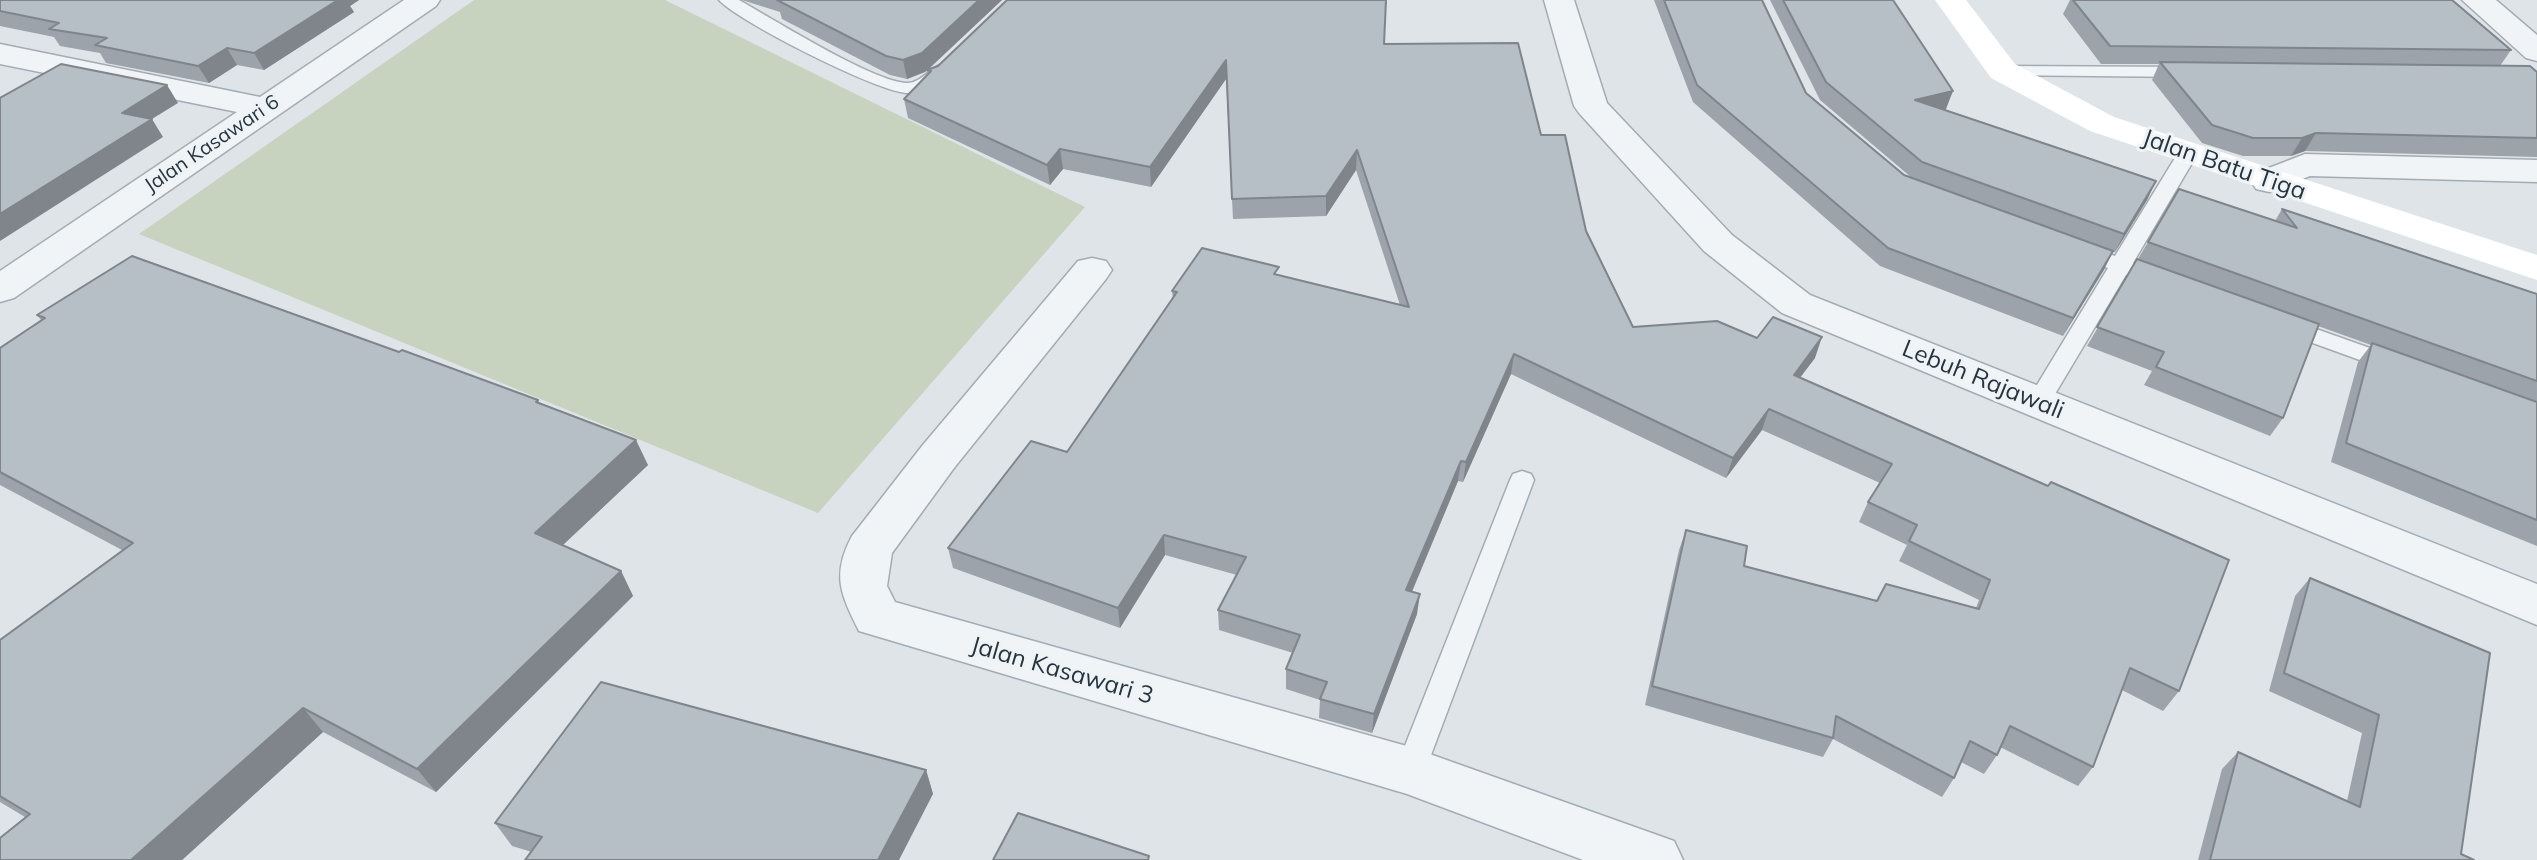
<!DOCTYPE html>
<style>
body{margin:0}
canvas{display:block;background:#dfe4e9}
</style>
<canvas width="2537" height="860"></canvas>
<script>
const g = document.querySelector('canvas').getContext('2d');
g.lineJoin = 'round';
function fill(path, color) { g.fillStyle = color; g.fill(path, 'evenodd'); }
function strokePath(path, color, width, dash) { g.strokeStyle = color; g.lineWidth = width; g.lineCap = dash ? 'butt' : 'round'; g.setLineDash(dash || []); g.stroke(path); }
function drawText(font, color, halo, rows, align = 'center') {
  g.font = font + ' Mulish,sans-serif'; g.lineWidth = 6; g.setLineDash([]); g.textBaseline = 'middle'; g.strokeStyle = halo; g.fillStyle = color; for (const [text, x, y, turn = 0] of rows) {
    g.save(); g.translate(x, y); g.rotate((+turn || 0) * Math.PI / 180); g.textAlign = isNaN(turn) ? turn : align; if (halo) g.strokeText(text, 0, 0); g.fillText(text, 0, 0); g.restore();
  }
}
fill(new Path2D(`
 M474 0H665L1085 207 818 513 139 234Z`), '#c7d3bf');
const lane = new Path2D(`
 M719 0H739C773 19 873 82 907 83 922 83 931 66 945 63L954 68C943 81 924 94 906 93 876 91 739 22 719 0Z
 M2003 66 2189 67 2198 72 2189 77 1997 75 1994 71 1997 67Z
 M2188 147 2198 153 2133 263 2168 275 2171 280 2160 287 2126 275 2046 409H2030L2026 403 2108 268 2071 255 2068 250 2078 244 2115 256 2178 153Z
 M2285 318 2401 359 2404 364 2401 369 2393 372 2277 330 2274 325 2277 320Z
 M1522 471 1531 474 1534 480 1425 771 1421 780 1410 784 1399 780 1395 771 1510 480 1513 474Z`);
const street = new Path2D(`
 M404 0H440L436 6 14 298 0 302V271L237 112 0 64V44L260 97Z
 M1544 0H1574L1607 103 1732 235 1810 295 2537 584V625L1782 313 1704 251 1579 113 1574 106Z
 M2462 0H2496L2537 35V61L2526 58Z
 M2305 154 2537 160V182L2310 176 2269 192 2256 189 2251 181 2256 173Z
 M1092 258 1106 261 1112 270 1106 279 954 468 892 553 887 586 895 602 1410 747 1674 841 1683 860H1583L1407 794 859 631C841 595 831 575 852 536L922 446 1078 261Z`);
strokePath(lane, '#a4acb3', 3);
strokePath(street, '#a4acb3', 3);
fill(lane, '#f1f4f7');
fill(street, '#f1f4f7');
fill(new Path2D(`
 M1935 0H1966L2015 64 2114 117 2537 255V280L2090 131 1991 78Z`), '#fff');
fill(new Path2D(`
 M0 0H359L350 6 354 12 264 70 237 65 209 83 106 63 100 53 60 46 54 37 0 26Z
 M742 0H1002L929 69 1384 44 1541 135 1633 327 1757 338 1815 358 1800 377 2179 691 2163 711 2122 690 2093 767 2078 786 2000 747 1997 755 1984 774 1961 762 1954 778 1942 797 1833 739 1823 757 1645 705 1679 550 1686 530 1744 566 1877 601 1976 608 1979 600 1899 561 1907 545 1859 522 1868 502 1880 483 1762 430 1726 478 1511 374 1463 482 1458 481 1412 592 1417 614 1372 733 1319 718 1320 700 1286 689V669L1293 653 1219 630 1218 610 1237 575 1165 555 1120 628 953 568 948 548 1067 452 1173 299 1172 291 1279 276 1400 305 1356 170 1326 216 1233 219 1226 79 1151 187 1063 169 1050 185 908 118 904 99 928 74 927 71 907 79 890 75 782 19 780 12Z
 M1654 0H1762L1806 93 1904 175 1912 178 1820 100 1770 0H1893L1946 109H1942L2156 181 2147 200 2115 252H2113L2063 336 1880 266 1693 102Z
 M2070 0H2452L2511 50 2500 66 2537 72V157L2305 151 2291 156H2243L2202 143 2152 80 2159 64H2101L2063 14Z
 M2282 209 2537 294V546L2331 462 2358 362 2371 345 2318 326 2283 418 2270 436 2144 385 2152 371 2087 346 2148 242 2275 221Z
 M37 315 399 352 538 400 540 403 648 465 563 545 621 571 633 596 436 792 323 732 182 860H0L25 817 0 802V640L122 550 0 485V348L41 320Z
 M2310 578 2461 854 2474 860H2198L2222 769 2238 752 2347 801 2362 733 2269 691 2295 596Z
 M926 770 933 794 532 852 512 846 495 823Z`), '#9da3aa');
fill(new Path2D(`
 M338 0H359L350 6 354 12 264 70 254 53Z
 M979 0H1002L925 72 907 79 903 60Z
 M227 48 237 65 209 83 198 66Z
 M1226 60V79L1151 187 1150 167Z
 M167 85 178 103 152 119 163 137 0 241V214L122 113Z
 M1953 91 1946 109 1908 118 1915 100Z
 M2316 133 2305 151 2291 156 2302 138Z
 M1060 149 1063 169 1050 185 1047 165Z
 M1357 150 1356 170 1326 216V196Z
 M2156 181 2147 200 2115 252 2124 234Z
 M2113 251 2104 270 2063 336 2073 318Z
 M1822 337 1815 358 1787 395 1794 375Z
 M1514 354 1511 374 1463 482 1466 462Z
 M1769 409 1762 430 1726 478 1733 458Z
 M636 440 648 465 549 558 535 533Z
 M1461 461 1458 481 1404 610 1406 590Z
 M1164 535 1165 555 1120 628 1118 608Z
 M621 571 633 596 436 792 417 769Z
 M1420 594 1417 614 1372 733 1374 714Z
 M303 708 323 732 182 860H131Z
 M926 770 933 794 899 860H878Z`), '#7f858b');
const building = new Path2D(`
 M0 0H338L254 53 227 48 198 66 95 45 107 38 49 29 59 23 0 11Z
 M777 0H979L922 53 903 60 886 56Z
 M1007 0H1386L1384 44 1518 43 1541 135H1565L1586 231 1633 327 1717 321 1757 338 1773 317 1822 337 1794 375 2048 486 2051 482 2229 560 2179 691 2130 668 2093 767 2010 726 1997 755 1970 741 1954 778 1836 716 1833 738 1652 686 1686 530 1747 546 1744 566 1877 601 1886 584 1979 609 1990 580 1909 541 1917 525 1868 502 1892 464 1769 409 1733 458 1514 354 1466 462 1461 461 1406 590 1420 594 1374 714 1320 699 1327 682 1286 669 1300 635 1218 610 1246 557 1164 535 1118 608 948 548 1031 441 1067 452 1177 292 1172 291 1202 248 1279 267 1274 274 1409 307 1357 150 1326 196 1232 199 1226 60 1150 167 1060 149 1047 165 904 99 931 71 927 70 938 66Z
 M1664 0H1762L1806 93 1904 175 2113 251 2073 318 1888 248 1697 85Z
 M1783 0H1893L1953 91 1915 100 2156 181 2124 234 1922 162 1826 82Z
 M2073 0H2452L2511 50 2110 46Z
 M2160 62 2530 66 2537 72V138L2316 133 2302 138H2253L2212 125Z
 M61 64 167 85 122 113 152 119 0 214V98Z
 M2179 189 2297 228 2282 209 2537 294V381L2148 242Z
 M132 256 399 352 402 350 538 400 536 402 636 440 535 533 621 571 417 769 303 708 131 860H0V838L30 814 0 796V640L133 543 0 472V348L45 318 37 315Z
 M2137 259 2319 324 2283 418 2156 367 2164 352 2097 327Z
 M2372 343 2537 402V520L2346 443Z
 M2310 578 2490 653 2461 854 2474 860H2210L2238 752 2360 807 2379 715 2284 673Z
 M601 682 926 770 878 860H525L542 837 495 823Z
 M1018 813 1149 856 1148 860H993Z`);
fill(building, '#b6bec6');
strokePath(building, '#7f858b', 2);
drawText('20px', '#273440', '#eef3f6', [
 ["Jalan Kasawari 6",212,144,-34]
]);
drawText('24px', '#273440', '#eef3f6', [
 ["Jalan Batu Tiga",2224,165,19],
 ["Lebuh Rajawali",1983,380,22],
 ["Jalan Kasawari 3",1062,671,16]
]);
</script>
